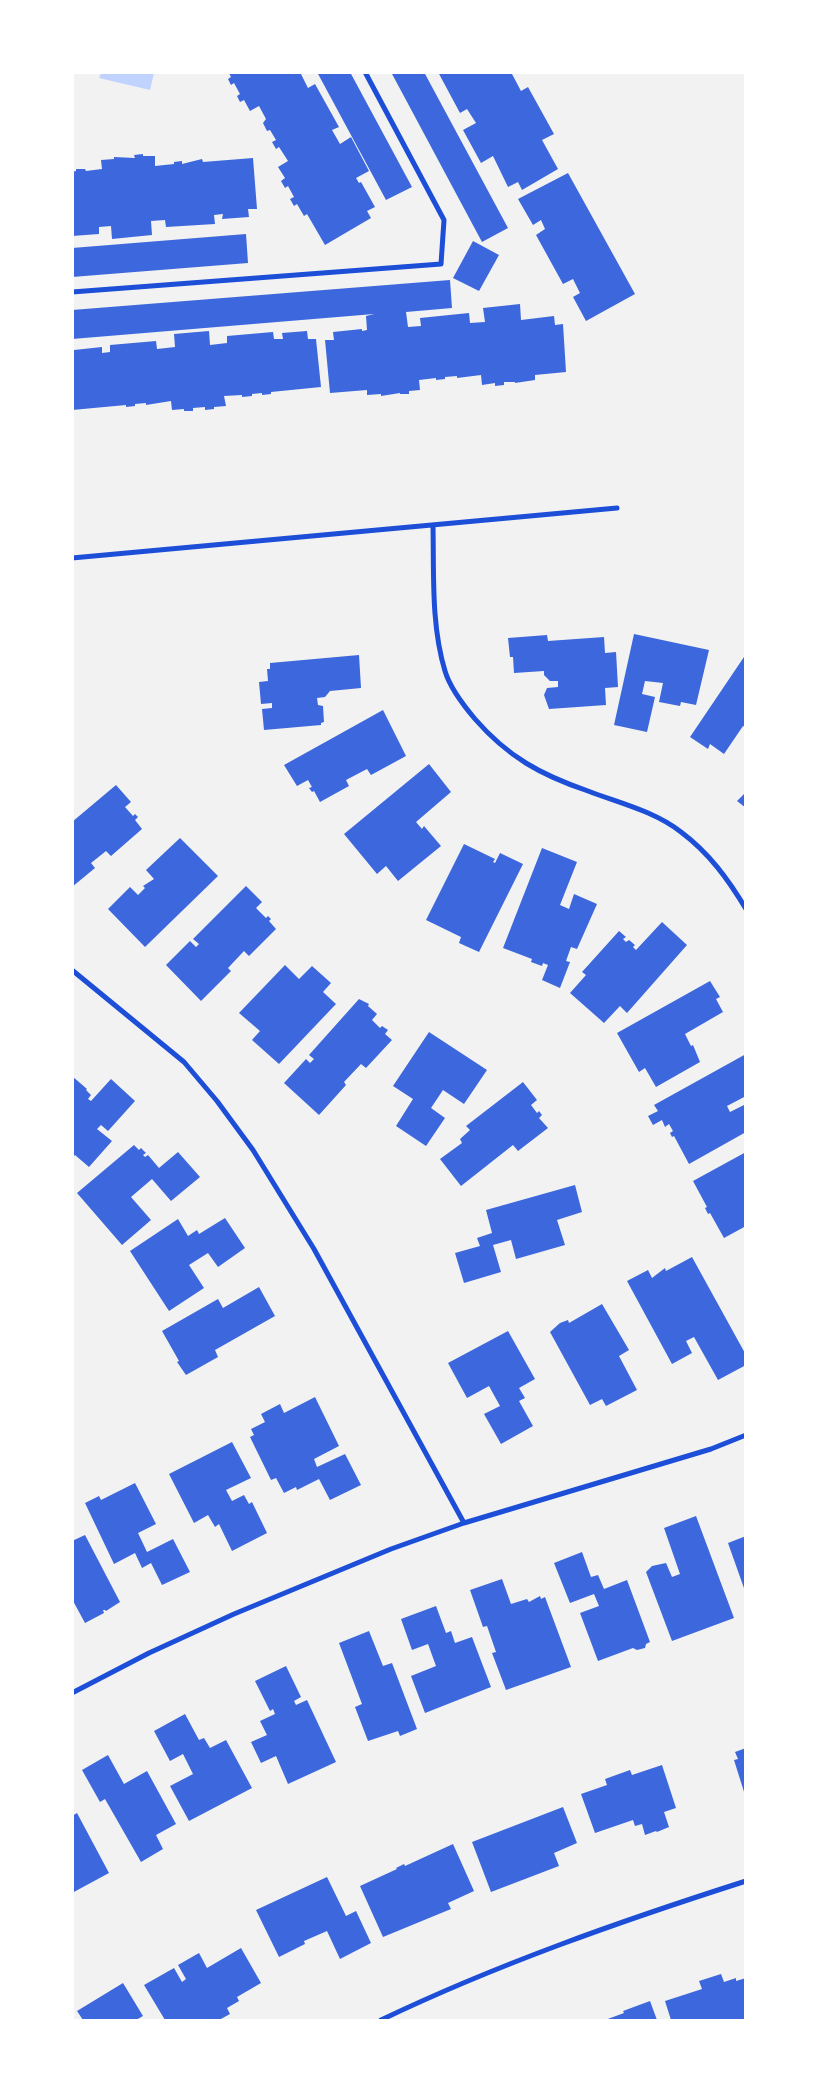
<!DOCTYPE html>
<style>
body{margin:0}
#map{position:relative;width:818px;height:2093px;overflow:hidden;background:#f2f2f2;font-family:Manrope,sans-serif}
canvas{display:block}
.frame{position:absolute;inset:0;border:74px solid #fff;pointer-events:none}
</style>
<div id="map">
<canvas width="818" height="2093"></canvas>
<div class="frame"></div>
</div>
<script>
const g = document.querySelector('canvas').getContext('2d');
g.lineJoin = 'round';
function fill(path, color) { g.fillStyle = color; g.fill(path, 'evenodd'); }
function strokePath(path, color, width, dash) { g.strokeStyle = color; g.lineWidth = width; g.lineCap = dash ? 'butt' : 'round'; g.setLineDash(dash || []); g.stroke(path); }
fill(new Path2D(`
 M101 73V72L154 73 150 90 99 78Z`), '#bfd3fe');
fill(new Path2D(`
 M230 72H304L301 74 308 88 315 84 339 127 332 130 340 144 351 137 369 171 356 178 359 183 361 182 375 207 367 211 371 218 325 245 307 214 304 216 297 204 294 206 290 199 294 197 288 186 285 188 281 181 285 178 278 167 288 161 279 147 276 149 272 142 276 140 270 130 267 131 263 123 266 119 259 106 250 111 244 100 240 102 237 96 240 94 234 83 231 85 228 79 231 77 229 73Z
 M317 72H350L412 187 386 200Z
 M391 72H424L508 228 482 242Z
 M438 72H515L512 74 521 91 528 87 554 134 542 140 558 169 522 190 518 182 508 187 493 156 481 163 463 130 476 123 467 109 460 113Z
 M143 154V156H155V166L174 164V162L182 161V164L202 159 203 162 253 158 257 209H248L249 217 222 219 223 214 214 215 215 224 166 227 165 220 151 221 152 235 112 239 111 226 99 227V234L72 236V172L76 171V169H85L86 171 102 169 101 160 114 159V157L135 158 134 155Z
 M568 173 635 294 586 321 573 297 580 293 573 279 563 284 536 235 545 229 541 220 533 225 518 199Z
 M246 234 248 263 72 277V248Z
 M473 241 499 255 479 291 453 278Z
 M450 280 452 308 406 312 408 327 421 326 420 318 469 313 470 323 485 322 483 308 520 304 521 320 554 316 555 325 563 324 566 372 535 375V380L515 383V382H504V385L495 386V383L482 385 481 375 457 378V376L445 377V379L436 380V378L419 380 420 390 409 391V394H400V393L381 396V394L367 395V390L330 393 325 340H334L333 332 362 329V331L367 330 366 316 374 314 72 339V310Z
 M209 331 210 345 227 343V336L273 332 274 339H283L282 333 307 331 308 339H316L321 387 271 392V394L262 395V393L252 394V396L242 397V395L224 396 226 406 214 407V409L205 410V407L193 408V411H184V409L172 410 171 401 146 405V403L135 404V406L126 407V405L72 410 74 350 102 347V353L110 352V345L156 341 157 349 175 347 174 334Z
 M634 634 709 650 696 705 681 702 680 706 659 702 663 683 645 681 642 694 655 697 647 732 614 725Z
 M547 635 548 641 604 637 605 653 616 652 618 687 605 688 606 705 549 709 544 695 547 688 558 687V681H550L544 675V671L514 673 513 657H510L508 638Z
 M746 654V727L743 726 724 754 710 744 708 749 690 737Z
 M359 655 361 688 330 691 325 697 317 698 318 705 323 706 324 722 321 723V725L264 730 262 709 272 708V703L261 704 259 682 268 681 267 669H270V663Z
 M383 710 406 756 371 775 367 769 346 780 349 786 320 802 314 791 312 792 309 788 312 787 308 780 297 786 284 765Z
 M429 764 451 792 416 822 422 829 424 826 441 846 398 881 386 866 377 874 344 834Z
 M116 785 131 802 125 807 133 816 135 814 138 817 135 820 142 829 111 856 106 851 91 863 95 868 72 887V822Z
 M746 792V808L737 801Z
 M180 838 218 876 145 947 108 909 130 887 138 895 145 888 143 886 154 879 146 870Z
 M464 844 495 859 493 862 495 863 500 853 523 864 479 952 459 943 461 937 426 920Z
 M542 848 577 862 560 905 569 909 574 894 597 904 577 949 571 947 566 961 570 962 560 988 542 980 548 965 543 963 542 966 531 962 532 959 503 948Z
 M246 886 262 902 256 908 266 918 268 916 271 919 269 921 276 929 249 956 244 951 228 968 231 971 201 1001 166 965 190 941 196 947 199 944 193 939Z
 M662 922 687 945 627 1013 620 1006 604 1023 570 993 586 975 582 972 619 931 626 937 623 939 626 942 629 940 635 945 633 947 636 950Z
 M285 965 299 979 312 966 331 983 323 992 336 1004 279 1064 252 1040 260 1031 239 1013Z
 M710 981 720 997 716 999 723 1012 685 1034 691 1046 693 1045 700 1062 656 1087 645 1068 639 1072 617 1033Z
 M359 999 369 1004 368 1006 377 1014 372 1020 380 1028 382 1026 388 1030 385 1034 392 1040 366 1068 361 1064 344 1082 346 1085 319 1115 284 1083 306 1059 310 1063 314 1059 309 1055Z
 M429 1032 487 1070 464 1104 443 1090 431 1108 445 1118 426 1146 396 1126 413 1099 393 1086Z
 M746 1054V1096L727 1106 730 1112 744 1105 746 1132 689 1164 674 1136 672 1137 670 1133 673 1131 669 1124 665 1127 662 1120 653 1125 648 1116 658 1111 654 1105Z
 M72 1076 87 1089 86 1090 91 1095 88 1099 91 1101 111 1079 135 1101 108 1131 101 1125 97 1129 112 1141 89 1167 75 1155 72 1158Z
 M523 1082 537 1100 531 1105 537 1113 539 1111 542 1115 539 1118 548 1128 518 1151 513 1145 461 1186 440 1159 462 1143 460 1139 470 1130 466 1126Z
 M134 1145 139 1150 141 1148 146 1153 143 1155 145 1157 148 1155 159 1168 178 1152 200 1177 171 1201 152 1179 131 1197 151 1220 122 1245 77 1193Z
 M746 1152V1226L724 1238 710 1213 708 1214 705 1208 707 1207 693 1181Z
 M575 1185 582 1212 557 1220 565 1245 516 1259 511 1240 493 1245 501 1272 464 1283 455 1253 480 1246 477 1238 492 1233 486 1210Z
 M225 1218 245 1248 218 1267 208 1253 189 1265 204 1288 169 1311 130 1251 178 1219 188 1236 197 1230 199 1234Z
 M692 1257 746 1355V1365L718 1380 694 1337 686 1341 692 1353 672 1364 627 1281 648 1270 652 1278 665 1268 666 1271Z
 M259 1287 275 1316 215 1350 218 1357 186 1375 177 1362 179 1361 162 1331 218 1299 223 1308Z
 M602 1304 629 1350 619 1356 637 1390 606 1406 602 1399 590 1405 550 1332 560 1323 568 1320 569 1323Z
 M508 1331 535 1379 519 1388 525 1398 519 1401 533 1426 501 1444 484 1414 500 1406 489 1386 467 1398 448 1363Z
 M315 1397 339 1446 314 1459 317 1467 345 1454 361 1485 330 1500 319 1479 297 1490 296 1487 284 1493 276 1478 271 1480 250 1437 254 1435 251 1429 265 1422 261 1414 280 1404 284 1413Z
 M232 1442 251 1478 226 1490 232 1501 244 1495 249 1504 252 1502 267 1533 232 1551 219 1524 215 1527 208 1515 194 1523 169 1474Z
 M135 1483 156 1524 138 1533 147 1552 173 1539 190 1572 162 1585 151 1563 142 1568 135 1553 114 1564 85 1503 99 1496 101 1500Z
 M696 1516 734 1618 672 1641 646 1572 652 1566 666 1563 672 1577 680 1574 664 1528Z
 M85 1535 120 1602 106 1611 105 1610H103L104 1613 85 1623 72 1599V1541Z
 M746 1536V1591H745L728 1543Z
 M582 1552 591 1577 598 1575 604 1589 627 1580 650 1642 646 1644 645 1648 637 1650 633 1648 598 1661 580 1613 599 1606 594 1594 570 1603 554 1563Z
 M502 1579 511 1604 527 1599 529 1602 540 1596 541 1599 545 1597 571 1667 506 1690 492 1653 496 1652 487 1626 483 1627 470 1590Z
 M436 1606 446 1633 451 1631 455 1643 472 1637 491 1687 425 1713 411 1676 436 1666 428 1644 412 1650 401 1619Z
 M369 1631 383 1666 392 1663 417 1729 400 1736 398 1731 368 1741 355 1707 362 1704 339 1643Z
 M286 1666 301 1697 294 1701 296 1705 307 1700 336 1762 288 1784 276 1756 261 1763 251 1742 267 1735 260 1721 275 1714 273 1709 270 1711 255 1681Z
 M185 1714 199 1740 204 1738 210 1748 226 1740 252 1788 189 1821 170 1786 193 1774 183 1754 170 1761 154 1731Z
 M746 1748V1795H745L734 1760 738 1759 735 1752Z
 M108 1755 124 1784 147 1771 176 1824 156 1835 163 1849 141 1862 105 1799 100 1802 82 1770Z
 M662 1765 676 1808 664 1812 669 1827 657 1832 656 1831 645 1835 642 1824 635 1826 633 1820 595 1833 581 1794 607 1785 605 1779 630 1770 632 1775Z
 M563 1807 577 1843 554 1853 559 1866 491 1892 472 1842Z
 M77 1813 109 1873 72 1893V1816Z
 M453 1844 474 1891 448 1903 451 1909 383 1937 360 1886 397 1869 396 1868 404 1864 405 1866Z
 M327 1877 346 1916 356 1911 371 1943 340 1959 327 1931 304 1941 305 1944 279 1957 256 1910Z
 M241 1948 261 1983 237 1997 239 2001 227 2008 230 2014 219 2020H165L144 1985 174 1968 182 1982 186 1979 178 1965 199 1953 207 1968Z
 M721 1974 724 1982 736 1978V1981L746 1978V2020H671L665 2001 702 1989 699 1981Z
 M123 1983 143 2016 136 2020H83L77 2011Z
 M650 2001 657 2020H605L624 2013 623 2011Z`), '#3d67dc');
strokePath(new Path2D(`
 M72 292 441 264 444 220 365 72
 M433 525C434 574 431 625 445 671 450 688 464 706 475 719 508 757 541 775 588 791 619 803 654 811 681 832 709 853 728 879 746 909
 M72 558 617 508
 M72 970 184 1062 217 1101 253 1150 314 1249 464 1523
 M72 1693 149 1653 234 1614 391 1549 464 1523 711 1449 746 1435
 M381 2020C498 1964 621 1921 746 1881`), '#1d4ed8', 5);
</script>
